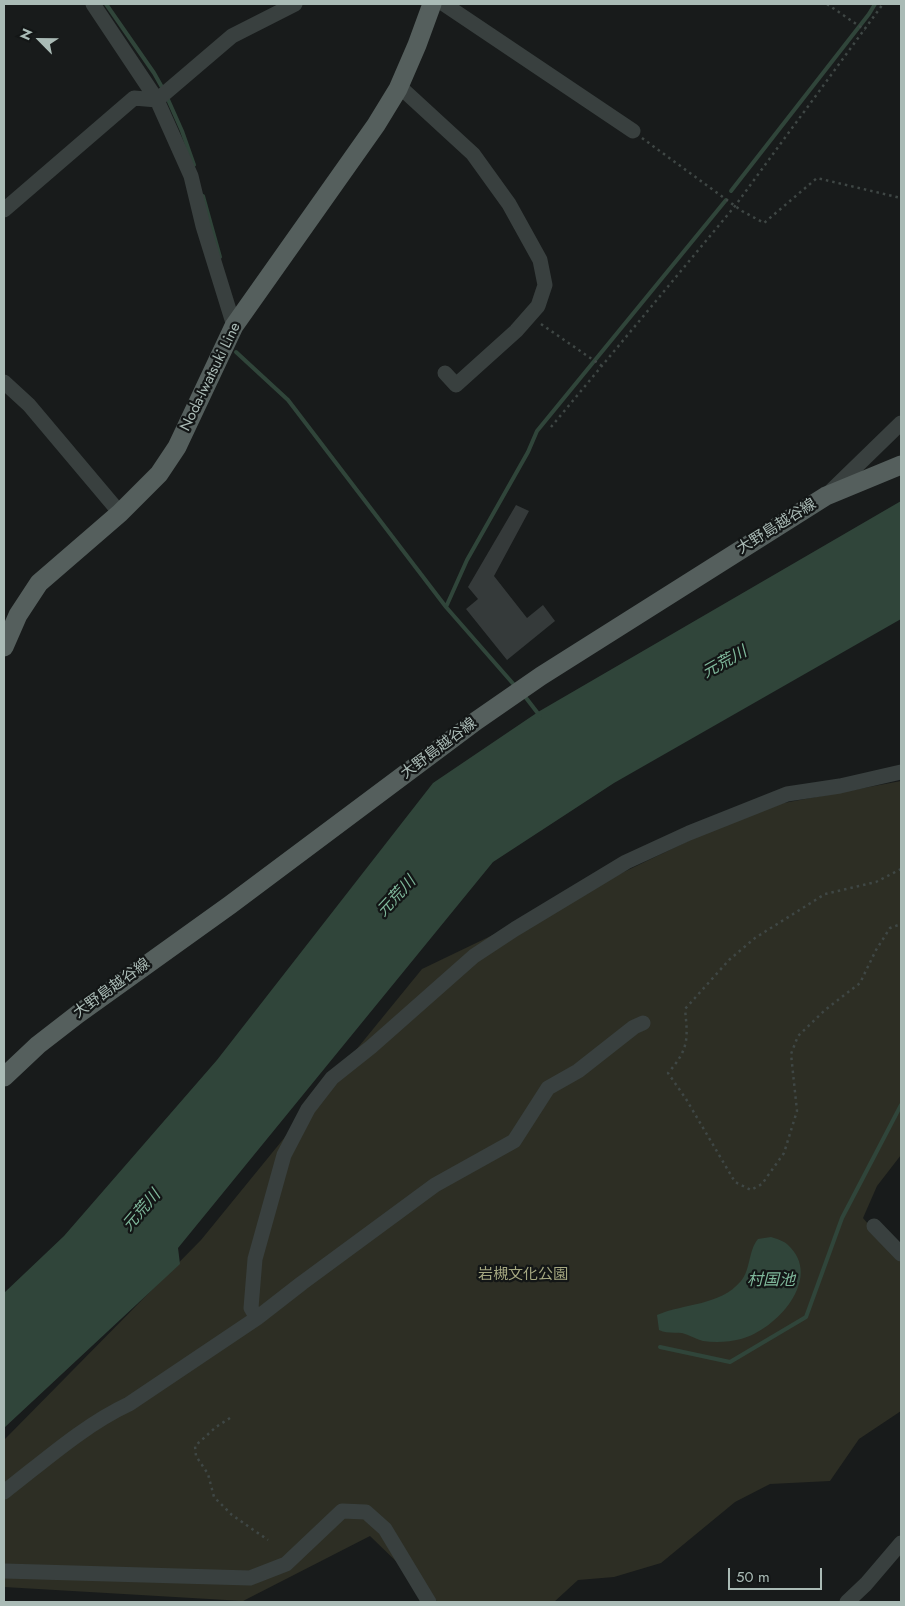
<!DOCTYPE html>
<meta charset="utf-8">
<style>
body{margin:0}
#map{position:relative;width:905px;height:1606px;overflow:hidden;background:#181b1b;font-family:Jost,sans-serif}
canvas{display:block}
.frame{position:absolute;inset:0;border:5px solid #aabbb6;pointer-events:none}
.north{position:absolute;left:15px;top:15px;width:50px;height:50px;-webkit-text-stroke:4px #131616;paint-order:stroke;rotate:293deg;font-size:14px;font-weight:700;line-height:20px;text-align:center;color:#aabbb6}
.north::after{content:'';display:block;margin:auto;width:18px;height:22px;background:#aabbb6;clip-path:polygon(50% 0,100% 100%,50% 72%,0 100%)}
.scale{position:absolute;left:728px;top:1568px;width:94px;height:22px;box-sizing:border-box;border:2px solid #aabbb6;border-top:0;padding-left:6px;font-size:15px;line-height:18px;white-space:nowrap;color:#aabbb6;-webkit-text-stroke:4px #131616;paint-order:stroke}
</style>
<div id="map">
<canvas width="905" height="1606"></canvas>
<div class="frame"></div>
<div class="north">N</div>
<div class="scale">50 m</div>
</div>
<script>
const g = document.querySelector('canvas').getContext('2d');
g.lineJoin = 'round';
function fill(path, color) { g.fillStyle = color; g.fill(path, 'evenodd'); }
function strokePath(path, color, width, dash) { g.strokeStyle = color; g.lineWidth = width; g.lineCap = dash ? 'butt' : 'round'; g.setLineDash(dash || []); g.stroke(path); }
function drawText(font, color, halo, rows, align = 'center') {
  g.font = font + ' Jost,"Noto Sans JP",sans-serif'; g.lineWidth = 4.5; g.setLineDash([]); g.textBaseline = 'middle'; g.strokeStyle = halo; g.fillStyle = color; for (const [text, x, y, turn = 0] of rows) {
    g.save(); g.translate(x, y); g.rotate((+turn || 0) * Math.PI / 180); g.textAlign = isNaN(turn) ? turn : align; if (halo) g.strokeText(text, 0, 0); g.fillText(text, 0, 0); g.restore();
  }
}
fill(new Path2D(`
 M901 781V1155L877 1186 863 1218 901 1262V1411L859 1439 830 1481 770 1484 735 1502 661 1563 614 1577 578 1580 554 1602H438L370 1536 243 1601 4 1587V1440L201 1240 422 969 757 808Z`), '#2d2e24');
fill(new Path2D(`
 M901 501V619L614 783 493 862 178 1248 180 1264 4 1428V1293L64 1236 217 1060 433 783 538 712Z
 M771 1237C777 1239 784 1241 788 1245 824 1278 776 1330 741 1339 729 1342 716 1343 703 1341 696 1339 689 1335 682 1333 675 1332 666 1334 659 1330L657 1315C685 1303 720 1306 741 1281 751 1269 748 1251 758 1239Z`), '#30453a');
strokePath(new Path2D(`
 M106 4 154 73 163 89
 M166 95 182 131 194 165
 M731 191 869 14 875 4
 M203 196 220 257
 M236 352 288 400 446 607 516 687
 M446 607 467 560 528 452 537 431 726 200
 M523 694 540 716
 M660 1347 730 1362 806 1317 842 1218 901 1105`), '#30453a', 4);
fill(new Path2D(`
 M516 505 529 511 494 576 527 618 543 605 555 621 507 660 466 609 478 599 468 587Z`), '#353a3a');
strokePath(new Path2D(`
 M827 4 865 30
 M642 138 742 211 764 223 817 178 901 198
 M541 324 602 366
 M551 427 735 206 883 4
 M901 869 876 882 825 894 755 938 729 960 685 1009C688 1039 689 1049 668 1073L686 1099 735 1182 751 1190 762 1184 784 1153 797 1111 791 1054 798 1036 825 1010 860 983 876 950 890 928 901 924
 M230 1418 216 1427 195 1446 196 1456 208 1474 214 1497 232 1515 268 1540`), '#3f4745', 2.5, [2.5, 4]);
strokePath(new Path2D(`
 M93 4 157 100 191 176 203 226 234 326
 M444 4 633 131
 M399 86 473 154 509 204 540 260 545 285 538 306 516 331 456 385 445 373
 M4 210 134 98 157 100 232 36 295 4
 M4 382 29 405 120 513
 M830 492 901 423
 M874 1226 901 1254
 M257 1318 251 1308 255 1259 284 1155 308 1109 332 1078 371 1047 474 956 515 929 626 862 689 833 787 794 840 786 901 772
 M4 1492C43 1462 84 1425 129 1404L257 1318 302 1283 435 1185 514 1141 548 1088 578 1071 634 1027 643 1023
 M4 1571 250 1578 286 1564 342 1511 366 1512 385 1529 429 1602
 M847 1602 866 1584 901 1543`), '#39403f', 15);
strokePath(new Path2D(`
 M4 647 18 615 39 583 120 513 159 474 177 447 234 326 376 125 398 89 417 45 432 4
 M4 1077 38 1045 78 1014 230 905 476 721 541 676 826 496 901 465`), '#555f5d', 19);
drawText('15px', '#aabbb6', '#131616', [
 ["Noda-Iwatsuki Line",211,377,-64],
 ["大野島越谷線",777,527,-32],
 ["大野島越谷線",439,749,-37],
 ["大野島越谷線",112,989,-36]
]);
drawText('15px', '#a4a780', '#131616', [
 ["岩槻文化公園",523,1275]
]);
drawText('italic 16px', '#7fb89b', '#131616', [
 ["元荒川",725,663,-29],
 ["元荒川",397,897,-47],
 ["元荒川",142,1211,-49],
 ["村国池",771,1281]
]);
</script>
